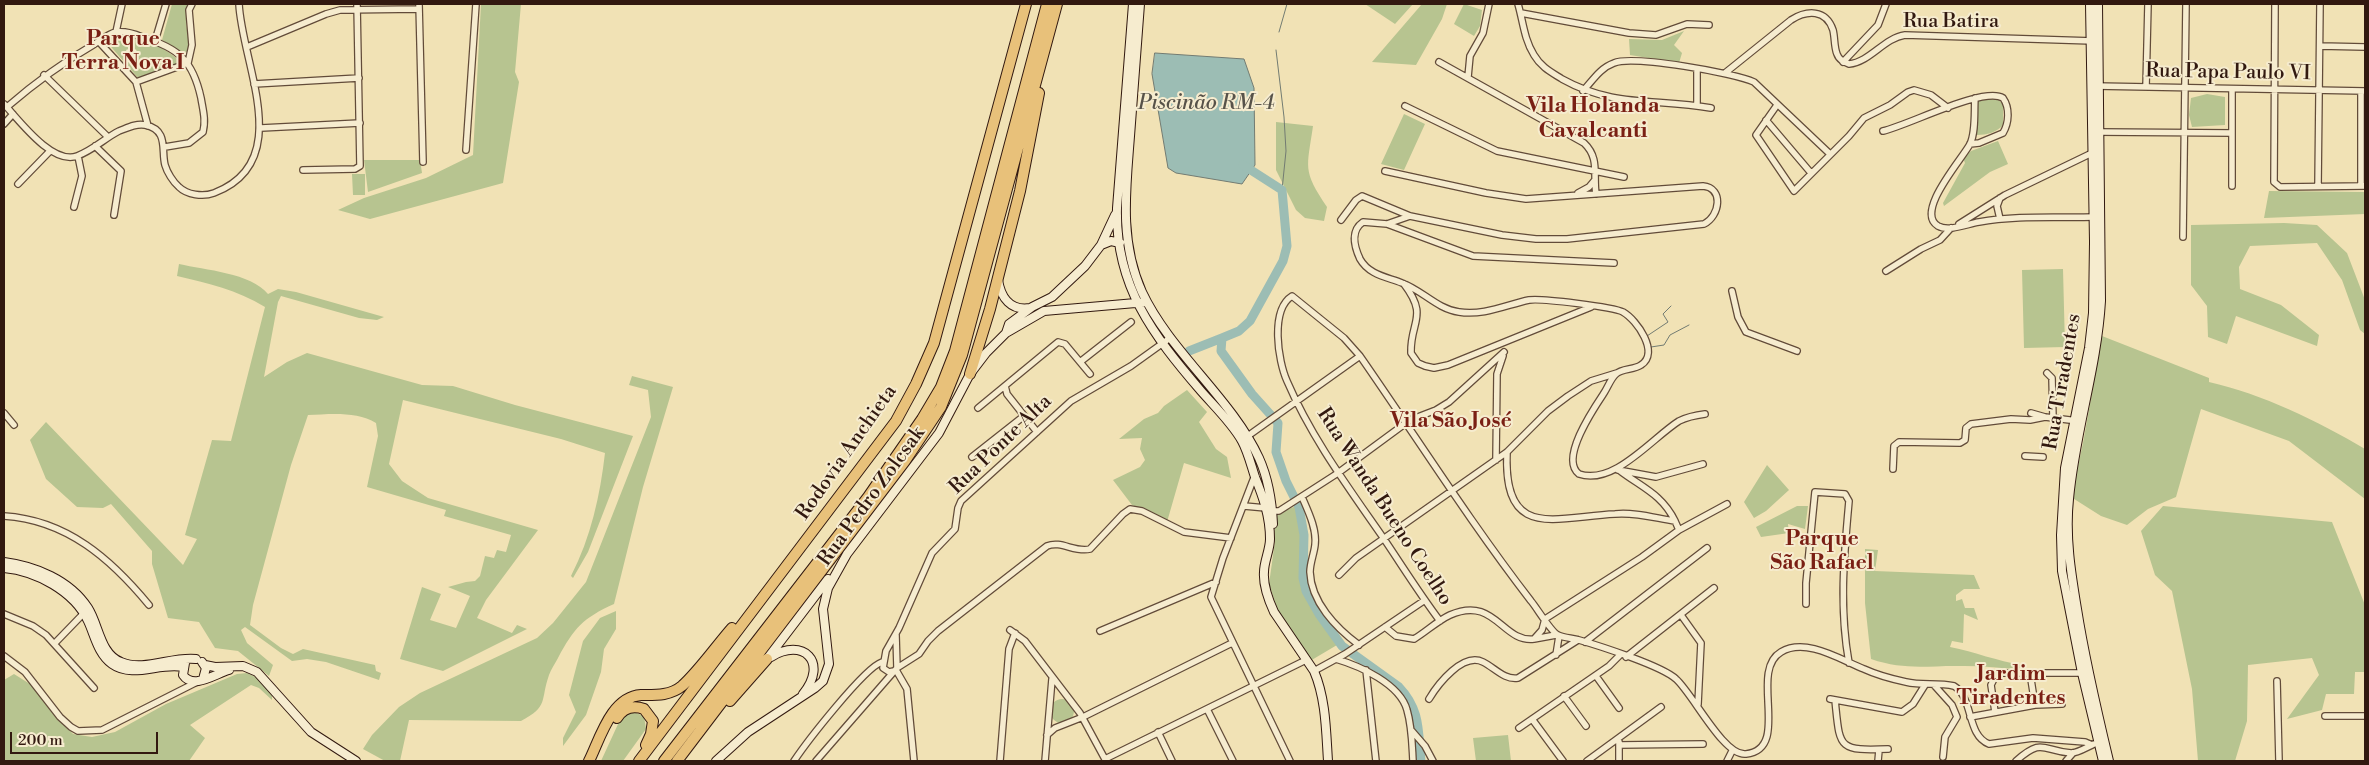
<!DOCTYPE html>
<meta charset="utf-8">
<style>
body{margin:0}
#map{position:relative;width:2369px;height:765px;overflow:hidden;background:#f1e2b5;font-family:"Libre Bodoni",serif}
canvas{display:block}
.frame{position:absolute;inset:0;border:5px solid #321910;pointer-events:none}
.scale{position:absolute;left:10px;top:732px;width:148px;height:22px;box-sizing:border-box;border:2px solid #321910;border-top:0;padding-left:6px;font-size:15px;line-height:18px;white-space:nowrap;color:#321910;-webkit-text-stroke:4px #f6eccf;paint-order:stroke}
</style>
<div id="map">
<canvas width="2369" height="765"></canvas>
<div class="frame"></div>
<div class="scale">200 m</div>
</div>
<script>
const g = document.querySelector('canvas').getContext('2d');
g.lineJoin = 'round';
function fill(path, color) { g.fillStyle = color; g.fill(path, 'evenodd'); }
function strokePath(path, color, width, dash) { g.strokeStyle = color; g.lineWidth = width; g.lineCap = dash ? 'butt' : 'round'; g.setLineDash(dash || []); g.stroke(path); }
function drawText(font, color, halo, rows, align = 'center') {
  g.font = font + ' "Libre Bodoni",serif'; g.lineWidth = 4; g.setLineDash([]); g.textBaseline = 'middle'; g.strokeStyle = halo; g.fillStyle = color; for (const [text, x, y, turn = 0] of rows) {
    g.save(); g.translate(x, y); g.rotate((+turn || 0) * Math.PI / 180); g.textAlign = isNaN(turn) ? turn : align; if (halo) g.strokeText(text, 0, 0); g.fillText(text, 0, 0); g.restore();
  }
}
fill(new Path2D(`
 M172 4H190C181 19 191 35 188 52L182 53 162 40Z
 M481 4H521L515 72 519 82 503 183 370 219 338 210 364 198 426 178 473 155Z
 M1365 4H1413L1395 24Z
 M1422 4H1447L1442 19 1416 65 1372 62Z
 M1464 4 1482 10 1480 26 1474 36 1454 24Z
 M1684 31 1674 45 1682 53 1679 63 1630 55 1629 39 1662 40Z
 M119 34C141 37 166 47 182 63L138 78 106 41Z
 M2207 94 2225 97V125L2192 127 2189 115 2191 98Z
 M1994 96 2003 104V125C1997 132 1987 135 1977 135L1974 130 1977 99Z
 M1404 114 1425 124 1404 170 1381 164Z
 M1276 122 1313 126C1307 168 1302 170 1327 207L1324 221 1305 218 1296 210 1276 170Z
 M1998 141 2008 164 1990 172 1944 206 1943 203 1965 163 1963 158 1971 151Z
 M364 160H420L422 173 368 192Z
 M352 174H365V195H353Z
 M2269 191 2365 192V214L2264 218Z
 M2284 223 2317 225 2347 253 2365 300V334L2360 330 2342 280 2317 243 2250 246 2239 267 2240 289 2281 305 2319 335 2317 346 2236 316 2227 344 2208 337 2207 306 2191 285V225Z
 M179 264C205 270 251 273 268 294L278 289 296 292 384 317 377 320 359 318 281 296 278 302 264 377 287 362 307 353 422 385 453 386 515 405 633 436 588 552 573 578 571 576C591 537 600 496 605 453L561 439 403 400 389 464 402 481 428 498 538 530 486 600 477 618 512 633 517 625 527 629 443 671 400 659 422 587 441 594 430 620 456 628 470 596 448 587 466 582 475 581 480 576 485 556 494 558 497 550 506 552 511 535 444 516 446 510 367 487 378 436 376 423C357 411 330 414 308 415L291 465 253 605 250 625 281 648 293 654 303 649 375 665 376 671 381 673 379 680 326 662 307 659 292 661 245 627 241 630 247 643 273 665 269 676 238 651 215 648 199 622 168 618 152 564V551L111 504 103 508 77 507 46 479 30 440 46 422 183 565 197 539 185 535 212 440 231 441 265 307C237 290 208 283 177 276Z
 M2063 269 2065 347 2024 348 2022 270Z
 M2102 336 2209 378V382C2262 394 2318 421 2365 449V499L2289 441 2201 409 2176 497 2148 509 2127 525 2101 516 2071 497 2083 443Z
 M632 376 673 387 643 487 614 604C583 618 574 628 558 658 555 664 551 669 549 675 540 701 549 706 521 721L409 720 400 761H385L363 749 372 735 399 707 420 693 537 638 553 623 586 582 651 417 648 390 629 385Z
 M1187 390 1207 412 1199 422 1216 449 1227 457 1231 478 1184 463 1167 522 1132 505 1113 480 1140 467 1145 460 1140 449 1142 438 1119 439 1144 419 1158 413 1164 406Z
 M1767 465 1789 490 1766 511 1754 518 1744 502Z
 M1296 506 1302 534 1301 578 1305 591 1337 645 1310 661 1280 617 1269 584 1275 541 1274 520 1277 514Z
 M1797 506H1808L1805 529 1788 524 1789 533 1761 537 1756 527Z
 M2163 506 2332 522 2365 605V672H2355L2354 694H2326L2322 710 2287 719 2319 675 2312 658 2248 665 2247 721 2235 761H2198L2192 689 2172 591 2155 575 2141 531Z
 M1865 549 1878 550 1875 571 1974 575 1980 589H1964L1956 595V601L1962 599 1965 608H1974L1978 620 1964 614 1963 643 1952 641 1950 647C1975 652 1997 661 2022 665V670C2003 668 1983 666 1964 666 1929 665 1906 671 1871 659L1865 603Z
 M616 611V629L604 649 601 672 586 715 563 746V738L576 712 569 695 583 641 600 618Z
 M247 673 260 679 272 693V700L259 688 251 685 190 725 205 738 189 761H4V680L14 674 30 684 73 734 92 737 115 732 166 704 237 674Z
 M1050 711a12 12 0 1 1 24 0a12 12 0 1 1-24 0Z
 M631 711 644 716 646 729 623 761H601L619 722Z
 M1508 735 1511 761H1476L1473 738Z`), '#b7c490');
const water = new Path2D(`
 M1155 53 1244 59 1254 88 1255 165 1242 184 1176 173 1168 168 1152 74Z`);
fill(water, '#9cbdb4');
strokePath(water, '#727b72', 1);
strokePath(new Path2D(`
 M1279 32 1287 4
 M1276 50 1284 117 1286 151 1282 190
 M1647 336 1668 322 1663 314 1671 306
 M1651 347 1664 345 1670 335 1689 325`), '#727b72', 1);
strokePath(new Path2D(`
 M1243 165 1282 190 1287 246 1283 261 1250 321 1239 331 1222 338 1221 351 1252 394 1278 423 1276 452 1286 481 1299 507 1304 535 1303 578 1306 591 1319 614 1342 646 1399 687C1421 710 1418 732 1421 761
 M1189 351 1222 338`), '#9cbdb4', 9);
const street = new Path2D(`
 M419 4 423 162
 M1518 4C1523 21 1524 39 1534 55 1541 67 1551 72 1562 79 1614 108 1656 98 1711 108
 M2275 4 2274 182 2280 187 2365 186
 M1521 13 1629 33 1656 35 1687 24 1709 25
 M116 32 122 4
 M155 41 166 4
 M99 42 136 82 148 126
 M2320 46 2365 47
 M247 47 326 14 340 10 419 9
 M1439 62 1584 143C1600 158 1593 175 1596 194
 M1843 62 1878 25 1886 4
 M188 63 192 45 189 10 192 4
 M1725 73 1791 20C1807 10 1826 9 1833 30 1835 38 1834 47 1837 54 1839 60 1844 62 1849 64 1870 62 1884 38 1905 35L2093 41
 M44 75 108 137
 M1468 77 1470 56 1483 33 1489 4
 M136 82 188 63
 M254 84 359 78
 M2095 86 2365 91
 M2146 87 2148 4
 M1583 91C1593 80 1600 68 1614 63 1633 55 1735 73 1754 82L1830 154
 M1975 98C1974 111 1976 132 1970 144 1963 158 1914 212 1938 226 1949 232 1967 224 1979 222 2016 215 2056 218 2094 217
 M4 104C19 120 52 165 77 156 92 151 105 138 119 131 127 128 136 123 145 125 169 130 161 150 165 165 167 172 173 182 179 187 187 195 203 197 214 193 296 162 242 65 239 4
 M1697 105V69
 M1777 105 1756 135 1794 191 1849 136 1864 118 1890 105 1908 92 1914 90 1931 95 1948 108
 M1405 106 1497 151 1624 177
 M7 107C36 82 60 64 93 45 100 41 108 34 116 32 125 31 135 34 142 37 179 48 193 61 201 98 203 110 206 120 203 132L189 143 165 147
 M1766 120 1811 173
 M4 124 13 114
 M261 128 360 123
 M1883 131C1909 125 1984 86 2003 98 2010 108 2009 123 2003 133L1979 143 1970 144
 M2099 132 2232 133
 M95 146 121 171 114 215
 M466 150 476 4
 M303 170 355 169 360 166 357 4
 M18 184 50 151
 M2232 186V89
 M2318 186 2320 4
 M2361 186V91
 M1578 193 1589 187 1594 181
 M2000 198 1997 206 2000 219
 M74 207 82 176 78 156
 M1410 216 1387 224 1363 222C1350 231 1354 246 1360 259 1369 275 1387 277 1402 283 1422 290 1437 309 1459 312 1483 316 1506 305 1529 300 1541 298 1613 307 1623 312 1637 320 1660 353 1641 365 1634 370 1622 368 1616 374 1611 378 1608 387 1604 393 1594 408 1559 459 1579 474 1614 486 1652 438 1679 421 1687 417 1697 415 1705 414
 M1341 220 1356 200 1362 196 1410 216 1502 235 1536 239H1567L1704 224C1720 216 1724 188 1703 186L1526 199 1486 193 1385 171
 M1387 224 1473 256 1614 263
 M1959 224 2005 195 2092 153
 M2183 237 2186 4
 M1886 271 1921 249 1940 240 1951 228
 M1404 284C1429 317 1410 321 1411 353L1418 363 1425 366 1434 368 1448 365 1591 307
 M1732 291 1738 317 1746 332 1797 351
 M1080 362 1131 322
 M2047 373 2052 378 2053 418
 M1005 386 1007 394 1037 432
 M978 408 1058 342 1065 344 1090 374
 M4 413 14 425
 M2031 413 2045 417 2078 421
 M1245 438 1360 356
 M1507 452C1503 541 1554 517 1615 514 1635 512 1655 518 1675 521L1679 530
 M2025 456 2043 457
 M972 457 1024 416
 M1496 460 1497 374 1503 356
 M1893 469 1894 446 1899 442 1960 443 1965 440 1966 428 1971 424 2011 419 2030 420 2045 417
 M1618 470 1656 477 1703 464
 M1619 470C1641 487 1662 494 1675 521
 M1255 475 1223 558 1211 597 1290 761
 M1302 497C1308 511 1317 529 1315 545 1314 554 1310 563 1310 572 1311 602 1336 628 1359 645
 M1244 506 1266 508
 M1273 511H1279L1338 473 1410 420 1436 410 1449 402 1504 352
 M4 516C67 520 111 559 149 605
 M1339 575 1356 558 1507 452 1548 411 1568 396 1591 381 1617 373
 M1806 604V583L1815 492 1845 494 1849 501C1844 556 1839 608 1849 663
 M4 614 33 626 46 635 94 688
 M1681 615 1701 643 1698 704
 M1440 621C1419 593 1401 564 1382 536 1348 487 1311 437 1287 381 1278 361 1270 310 1292 296L1344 338 1360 356C1417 438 1470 522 1531 601 1537 608 1551 632 1558 635 1564 638 1572 638 1579 640 1600 646 1662 666 1676 679 1693 694 1724 757 1746 754 1792 749 1748 671 1781 652 1806 637 1841 660 1864 669 1877 675 1892 679 1906 682 1922 686 1938 682 1954 686 1974 698 1966 735 1989 744L2033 738 2085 742 2092 745
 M1385 627 1396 636 1414 639C1426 632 1437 621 1450 615 1495 595 1502 643 1534 639L1542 630 1545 619 1642 557 1679 530 1727 504
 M1010 630 1025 641 1080 713 1106 761
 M1100 631 1216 582
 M1534 639 1556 635
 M1585 642 1707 548
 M55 643 85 612
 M1556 655 1559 636
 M4 656 25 672 60 717 71 727 78 731 102 730 197 682
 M1626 657 1714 588
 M1336 659C1360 666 1400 684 1407 710 1412 727 1412 744 1413 761
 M897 668 919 654 928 641 938 631 1047 546C1061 540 1075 553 1090 549L1123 514 1130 509 1142 511 1184 532 1231 538
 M896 670 907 689 914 761
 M1366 670 1376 761
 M894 671 889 672 883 668 886 651 899 628 932 553 955 529 958 508 961 501 1071 401 1131 366 1170 338
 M1314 671 1345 654 1425 600
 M2030 673 2035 705
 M1596 676 1619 708
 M2277 681 2279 761
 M1934 685 1952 705 1957 717 1945 737 1943 757
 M1564 696 1586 726
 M1429 699C1438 684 1463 652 1483 662 1495 668 1504 680 1518 678L1578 640
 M1830 699 1902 712 1913 704 1925 685
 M1835 700C1840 748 1837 751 1888 749
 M1207 709 1233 761
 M1995 712 1991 685 1997 673H2084
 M2325 716H2365
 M1970 717 2035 705 2062 704
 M1532 719 1563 761
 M1519 728 1609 666 1620 655
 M1412 731 1425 746 1433 761
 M1158 732 1172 761
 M1047 735 1055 728 1083 717 1232 643
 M1619 742V761
 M1619 745 1703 744
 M1105 759 1306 660
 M794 761C806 743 864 668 882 662
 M816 761 897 668 896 635
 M1000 761 1009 649 1015 633
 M1045 761 1052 679
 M1587 761 1661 707
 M1727 761 1732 751
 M1878 761 1879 750
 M2016 761C2043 737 2042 751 2071 753 2078 753 2087 747 2094 744
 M2066 761 2073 753`);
const secondary = new Path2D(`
 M1133 4 1117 208C1115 286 1153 335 1201 391 1215 407 1232 423 1242 441 1248 452 1251 465 1255 477 1263 497 1270 516 1270 539 1270 550 1264 561 1264 572 1263 584 1269 601 1274 612L1314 671C1326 699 1326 731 1328 761
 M1140 4C1137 48 1133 92 1130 136 1126 189 1119 241 1142 292 1170 352 1232 399 1259 458 1268 478 1272 503 1273 524
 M2090 4 2094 242 2093 313 2089 348 2065 468 2061 535 2062 571 2082 673 2103 761
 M2098 4 2101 301C2097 368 2075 432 2069 499 2065 536 2071 573 2077 609 2085 660 2097 711 2109 761
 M1101 245 1115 215
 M998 280C1001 298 1011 311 1030 308
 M1006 333 1009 324 1032 307 1052 297 1085 266 1101 245 1111 241 1120 243
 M4 562C35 566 70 580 88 608 99 625 100 654 121 662 144 672 172 656 196 659
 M4 568C36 571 74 591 88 621 95 636 98 654 112 664 133 679 160 662 183 667
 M771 657C803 637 829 662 803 694
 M767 659 828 579
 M202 662 206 668 203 679
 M185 663 183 675C193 690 215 674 229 670
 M205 665 215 667 243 666 257 672 311 732 356 761
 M716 761 748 732 815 688 823 681 829 664 823 609 828 588 847 554 939 433 970 374 986 353 1006 333 1044 311 1147 302`);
const highway = new Path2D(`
 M970 374 990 309 1020 191 1039 93
 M730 701 767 659
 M617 718C623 708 633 705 644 709L653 721 651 734 646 745
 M589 761C600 739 611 697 641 695 655 695 670 696 682 686 698 672 717 645 732 628
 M639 761 896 421 916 384 934 343 1026 4
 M664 761 868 497 922 419 941 387 955 351 1047 4
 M677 761 905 461 941 407 962 355 1057 4`);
strokePath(street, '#624b39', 8);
strokePath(secondary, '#321910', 10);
strokePath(highway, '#321910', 12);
strokePath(street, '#f6eccf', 5.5);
strokePath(secondary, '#f6eccf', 8);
strokePath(highway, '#e8c17a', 10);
drawText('20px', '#321910', '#f6eccf', [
 ["Rua Batira",1951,22],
 ["Rua Papa Paulo VI",2228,73,1],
 ["Rua Tiradentes",2063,382,-80],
 ["Rua Ponte Alta",1001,445,-44],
 ["Rodovia Anchieta",847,453,-55],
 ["Rua Pedro Zolcsak",872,497,-54],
 ["Rua Wanda Bueno Coelho",1384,507,57]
]);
drawText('bold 21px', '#7a1f14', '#f6eccf', [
 ["Parque",123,40],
 ["Terra Nova I",123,64],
 ["Vila São José",1451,422],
 ["Parque",1822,540],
 ["São Rafael",1822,564],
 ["Jardim",2011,675],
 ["Tiradentes",2011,699]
]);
drawText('italic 21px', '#575249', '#f6eccf', [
 ["Piscinão RM-4",1206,104]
]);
drawText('bold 22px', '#7a1f14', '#f6eccf', [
 ["Vila Holanda",1593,107],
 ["Cavalcanti",1593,132]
]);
</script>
